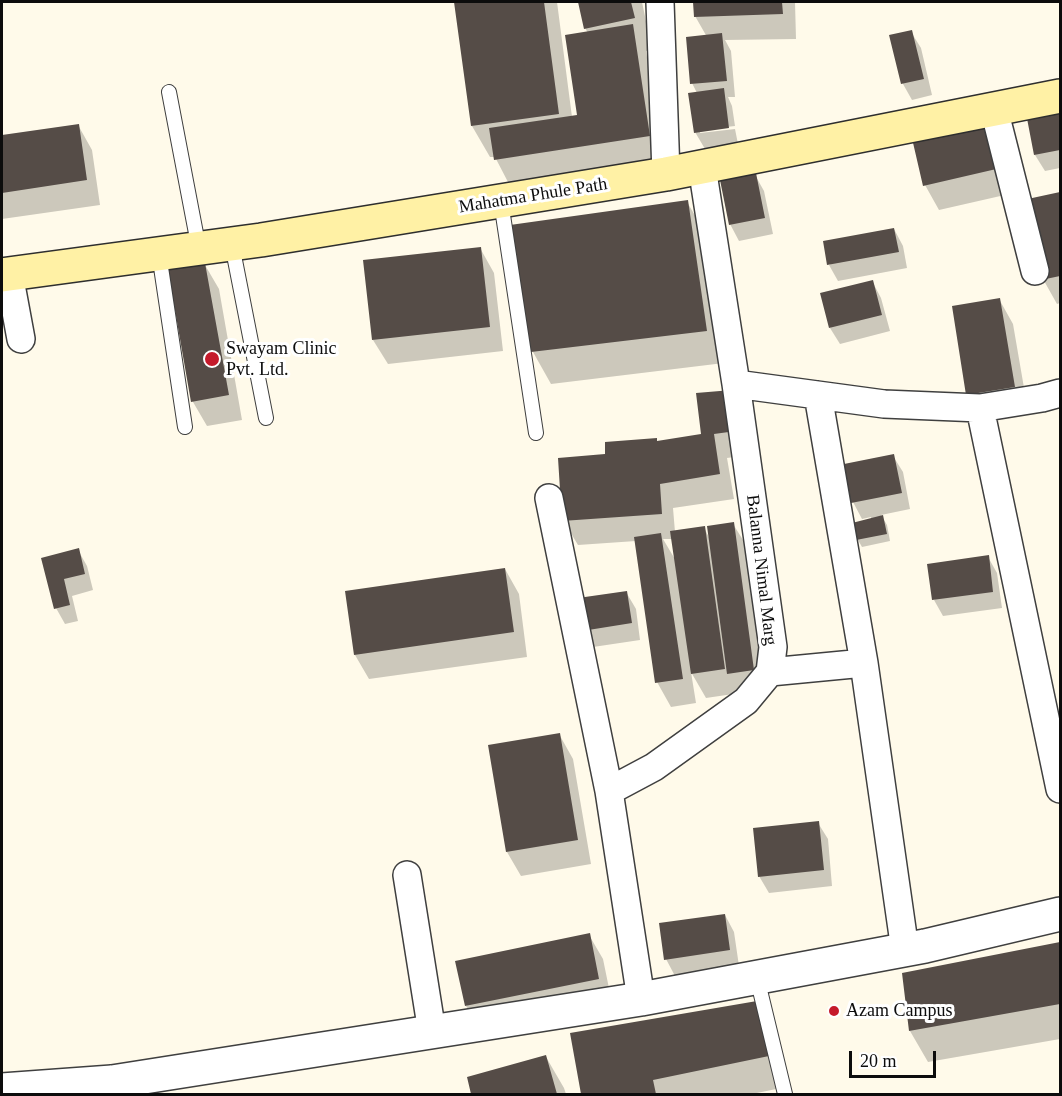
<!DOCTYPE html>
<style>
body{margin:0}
#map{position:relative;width:1062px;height:1096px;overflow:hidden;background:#fffaea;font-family:Georgia,serif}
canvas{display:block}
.frame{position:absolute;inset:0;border:3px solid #0c0c0c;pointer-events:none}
.scale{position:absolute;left:849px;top:1051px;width:87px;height:27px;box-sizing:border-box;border:3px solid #0c0c0c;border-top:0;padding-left:8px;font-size:18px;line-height:21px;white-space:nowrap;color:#0c0c0c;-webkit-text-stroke:4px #fff;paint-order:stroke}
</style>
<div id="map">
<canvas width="1062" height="1096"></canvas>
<div class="frame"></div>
<div class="scale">20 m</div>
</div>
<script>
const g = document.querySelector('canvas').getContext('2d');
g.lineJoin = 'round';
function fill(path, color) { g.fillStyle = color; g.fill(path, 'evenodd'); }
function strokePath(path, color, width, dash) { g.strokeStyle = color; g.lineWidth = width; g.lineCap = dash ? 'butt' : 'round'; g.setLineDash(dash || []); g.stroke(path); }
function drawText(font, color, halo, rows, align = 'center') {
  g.font = font + ' Georgia,serif'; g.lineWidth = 6; g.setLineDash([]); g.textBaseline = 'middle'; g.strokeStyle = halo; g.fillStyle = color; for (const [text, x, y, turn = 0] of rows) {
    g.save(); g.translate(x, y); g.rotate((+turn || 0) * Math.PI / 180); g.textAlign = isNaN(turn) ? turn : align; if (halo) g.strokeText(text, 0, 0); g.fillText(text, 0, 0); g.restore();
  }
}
fill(new Path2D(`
 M456 2H557L572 117 579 116 588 33 585 28 580 2H642L652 50 646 51 663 160 509 184 495 157H490L472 126Z
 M695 2H795L796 39 725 40 731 51 735 97H728L732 106 735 126 700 130V133L735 129 738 144 705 149 695 132 697 93 692 83 707 37 695 16Z
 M911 32 921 48 932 95 912 100 903 84 891 36Z
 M1060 103V168L1045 171 1035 155Z
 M78 125 92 150 100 205 2 219V137Z
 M1006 141 1018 192 939 210 925 185Z
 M755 175 764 191 773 234 739 241 730 224Z
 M1060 193V303L1057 304 1043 279 1025 201Z
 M687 202 706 234 724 363 551 384 533 352 512 227Z
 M894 229 903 246 907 268 838 281 829 265Z
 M480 248 494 273 503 351 388 364 373 340Z
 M205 265 219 289 242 420 207 426 193 402 170 271Z
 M872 281 881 298 890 331 840 344 830 328Z
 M999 299 1013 324 1028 411 968 394Z
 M731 391 749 455 727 458 734 499 673 508 675 532 704 528 710 539 733 524 748 548 767 695 740 693 706 698 691 672 696 703 671 707 657 682 636 541 578 545 563 520 607 455 657 442 702 435ZM663 539H673L676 561Z
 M893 456 903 472 910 509 881 515 887 525 890 541 862 547 858 540 854 524 871 520V517L862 519 853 502Z
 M78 550 87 566 93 590 72 596 78 621 65 624 56 608 43 559Z
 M988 557 997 573 1002 608 943 616 934 600Z
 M505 569 519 594 527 657 369 679 355 655 346 592Z
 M626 592 636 609 640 640 593 647 584 630Z
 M559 734 573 759 591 864 521 876 507 852Z
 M818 823 828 839 832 886 769 893 759 876Z
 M725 915 734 932 739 966 675 976 666 959Z
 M589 935 603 959 612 1003 480 1030 466 1006Z
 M1060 944V1039L928 1062 910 1031 903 974Z
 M757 1002 786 1087 752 1094H583L572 1034Z
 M546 1057 564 1088 566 1094H473L468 1078Z`), '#0003');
fill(new Path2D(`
 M454 2H544L559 114 471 126Z
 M578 2H631L635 18 584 29Z
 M693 2H782L783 14 694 17Z
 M633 24 650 136 494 160 489 128 577 115 565 35Z
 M912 30 924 79 901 84 889 35Z
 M722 33 727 81 690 84 686 37Z
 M724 88 729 128 694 133 688 93Z
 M1060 102V150L1034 155 1025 108Z
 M993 115 1005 167 923 186 911 134Z
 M79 124 87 180 2 193V135Z
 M756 173 765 218 729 225 720 180Z
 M1060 192V276L1041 280 1023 200Z
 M688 200 707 331 531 352 510 225Z
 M894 228 899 252 827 265 823 241Z
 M481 247 490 327 372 340 363 260Z
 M205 263 229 395 191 402 168 270Z
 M873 280 882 315 829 328 820 293Z
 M1000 298 1015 387 966 395 952 306Z
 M732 390 736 431 714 434 720 474 660 484 662 514 562 521 558 458 605 454V442L657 438V441L701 434 696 393Z
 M894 454 902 493 851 503 844 464Z
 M883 515 887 534 856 540 852 523Z
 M734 522 754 670 727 674 707 526Z
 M705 526 725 669 691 674 670 531Z
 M661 533 683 679 655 683 634 537Z
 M79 548 85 574 64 579 70 605 54 609 41 558Z
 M989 555 993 592 932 600 927 564Z
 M505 568 514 632 354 655 345 591Z
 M627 591 632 623 582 631 578 598Z
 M560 733 578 840 506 852 488 745Z
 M819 821 824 870 758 877 753 828Z
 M725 914 730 950 664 960 659 923Z
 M590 933 599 979 465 1006 455 961Z
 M1060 942V1004L909 1031 902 973Z
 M757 1001 769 1056 653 1080 656 1094H581L570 1033Z
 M546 1055 557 1094H471L467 1077Z`), '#554c47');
const service = new Path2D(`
 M169 92 199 249
 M501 202 536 433
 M232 245 266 418
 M159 254 185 427
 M757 978 785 1094`);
const minor = new Path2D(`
 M660 2 666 174
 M994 109 1035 271
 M9 274 21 339
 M736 384 884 404 980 408 1042 398 1060 393
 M818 395 864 663 905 950
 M980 408 1060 789
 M549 498 609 791
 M770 672 864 663
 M407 875 432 1032
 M641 999 609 791 654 767 746 701 770 672 773 647 736 384 702 167`);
const tertiary = new Path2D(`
 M2 1090 112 1082 641 999 925 946 1060 914`);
const secondary = new Path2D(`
 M2 275 261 240 666 174 1060 96`);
strokePath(service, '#3f3f3f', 16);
strokePath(minor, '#3f3f3f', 30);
strokePath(tertiary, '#3f3f3f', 36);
strokePath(secondary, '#2e2e2e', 36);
strokePath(service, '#fff', 14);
strokePath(minor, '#fff', 27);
strokePath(tertiary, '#fff', 33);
strokePath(secondary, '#fff1a5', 33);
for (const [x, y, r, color] of [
 [212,359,8,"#c51a2b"],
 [834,1011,6,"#c51a2b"]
]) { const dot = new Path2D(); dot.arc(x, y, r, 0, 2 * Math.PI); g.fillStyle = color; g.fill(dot); strokePath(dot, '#fff', 2); }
drawText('18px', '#0c0c0c', '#fff', [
 ["Mahatma Phule Path",533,196,-9],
 ["Balanna Nimal Marg",761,570,83]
]);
drawText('18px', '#0c0c0c', '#fff', [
 ["Swayam Clinic",226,349],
 ["Pvt. Ltd.",226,370],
 ["Azam Campus",846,1011]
], 'left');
</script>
